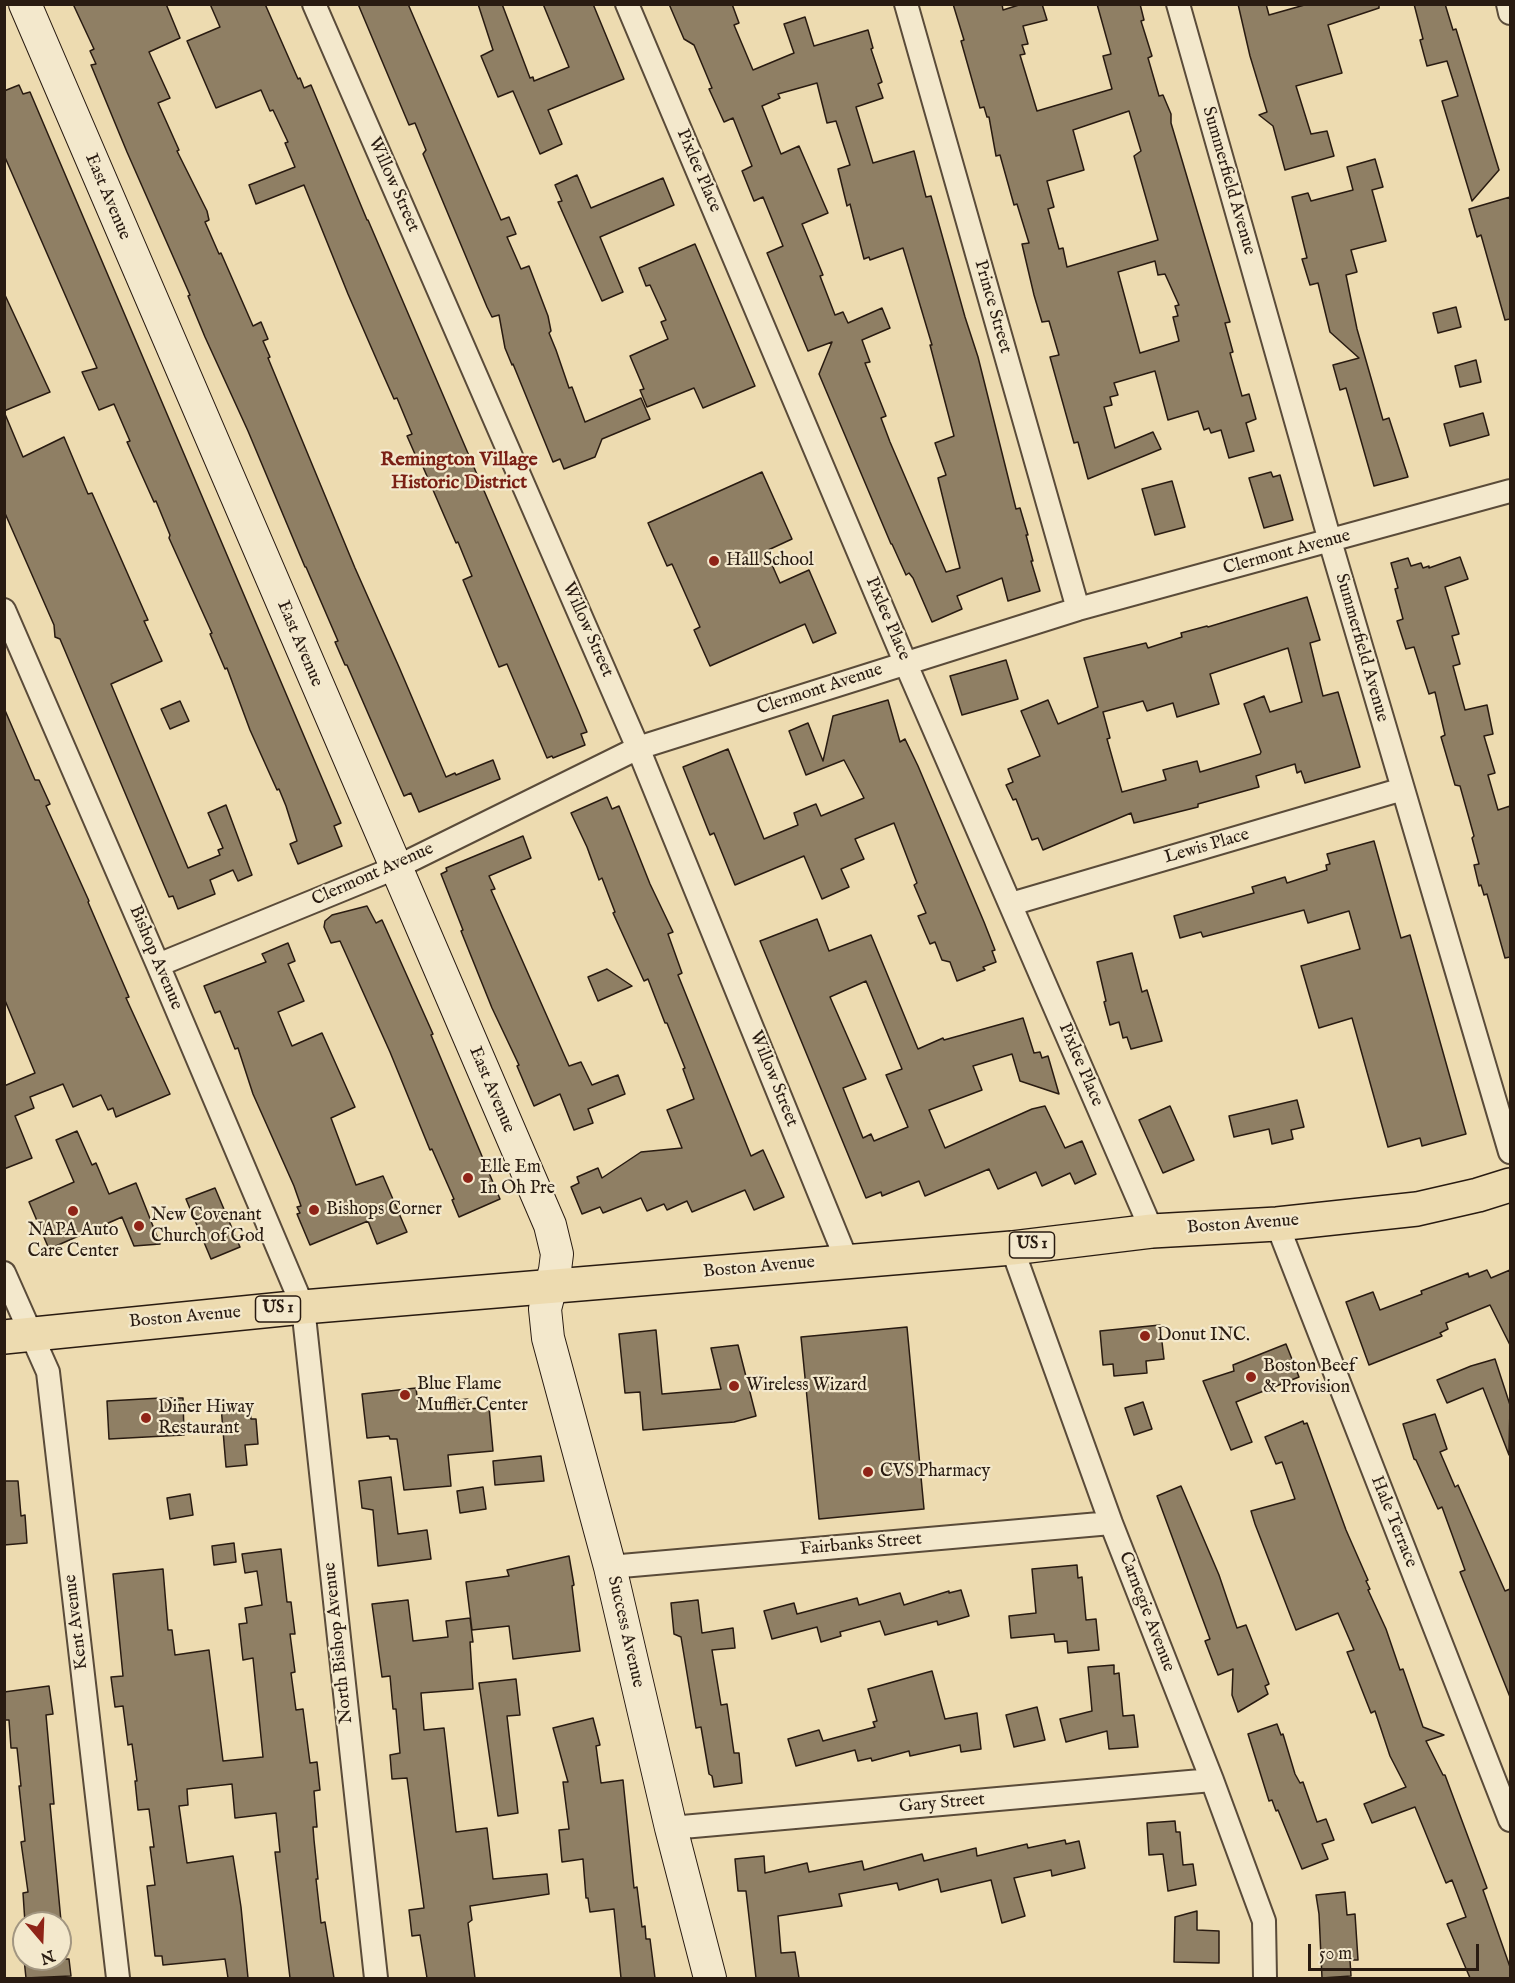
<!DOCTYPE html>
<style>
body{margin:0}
#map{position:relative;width:1515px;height:1983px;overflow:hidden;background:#eddbb0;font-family:"IM FELL English",serif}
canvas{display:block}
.frame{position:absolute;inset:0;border:6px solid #291b11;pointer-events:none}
.north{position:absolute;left:12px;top:1911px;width:60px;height:60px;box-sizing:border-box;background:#f3e8cc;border:2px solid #a29681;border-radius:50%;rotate:161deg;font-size:16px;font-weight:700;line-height:24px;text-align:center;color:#291b11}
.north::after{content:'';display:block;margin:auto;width:21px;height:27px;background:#8f2418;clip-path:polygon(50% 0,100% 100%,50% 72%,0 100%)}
.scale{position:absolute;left:1308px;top:1944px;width:171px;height:27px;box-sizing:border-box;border:3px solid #291b11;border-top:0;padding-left:8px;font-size:18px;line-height:21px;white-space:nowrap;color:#291b11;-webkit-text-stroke:4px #f3e8cc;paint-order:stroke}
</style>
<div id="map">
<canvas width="1515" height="1983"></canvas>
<div class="frame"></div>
<div class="north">N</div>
<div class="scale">50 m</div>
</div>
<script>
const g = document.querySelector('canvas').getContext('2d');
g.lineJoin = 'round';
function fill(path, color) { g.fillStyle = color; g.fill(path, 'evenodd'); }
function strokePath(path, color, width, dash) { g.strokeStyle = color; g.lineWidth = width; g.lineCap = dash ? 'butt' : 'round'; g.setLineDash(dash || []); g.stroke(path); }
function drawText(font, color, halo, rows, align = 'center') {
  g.font = font + ' "IM FELL English",serif'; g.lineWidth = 4.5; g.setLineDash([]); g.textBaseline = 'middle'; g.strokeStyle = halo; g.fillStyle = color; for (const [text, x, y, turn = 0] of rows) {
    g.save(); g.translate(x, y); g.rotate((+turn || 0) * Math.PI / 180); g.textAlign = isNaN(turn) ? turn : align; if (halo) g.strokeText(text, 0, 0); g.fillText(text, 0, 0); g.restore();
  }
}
const building = new Path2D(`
 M73 4H166L180 38 149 52 170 98 158 103 179 150 177 151 207 211 209 220 205 222 219 254 221 253 253 326 261 322 268 339 263 341 270 357 268 358 355 568 399 667 446 777 455 773 456 775 493 760 500 779 419 812 411 793 404 796 347 665H345L335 642 338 641 306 567H305L248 431 205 337 188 296 190 295 127 152 91 65 96 64 90 51 94 49Z
 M210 4H265L298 79 300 78 304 88 311 85 367 220H368L578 710 587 732 581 734 585 745 553 758 552 756 547 758 507 664 499 667 463 580 472 576 458 542 456 543 420 460 418 461 407 436 412 434 397 398 394 399 382 372 348 294 304 185 256 204 249 185 295 167 285 143 288 142 273 110 270 111 261 90 216 108 187 41 220 27Z
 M358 4H408L501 220 509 217 516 234 507 237 521 269 529 266 548 316 551 331 549 333 556 350 569 388 572 387 585 422 641 398 650 419 602 439 595 457 564 469 560 459 553 462 513 364 512 365 505 348 499 315 492 317 487 307 423 154 426 150 415 123 409 125Z
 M478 4H502L530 78 533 77 534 81 569 67 543 4H593L624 79 548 110 562 144 540 154 513 91 498 97 481 56 493 50Z
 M669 4H732L739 23 734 25 753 70 794 53 784 24 805 17 814 46 868 30 873 48 871 49 882 82 878 84 883 98 856 107 873 163 914 151 926 197 931 196 965 317 978 357 1016 509 1020 508 1028 535H1026L1033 561H1031L1040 591 1008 601 1002 578 957 596 962 609 932 622 913 578 909 573 906 575 892 544H891L819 374 832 342 808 351 767 253 783 246 763 197 754 201 742 171 752 166 733 118 724 122 709 89 712 88 694 45 684 39ZM817 83 827 123 836 121 850 165 838 169 847 206 850 204 864 259 869 257 870 260 903 248 932 345H930L954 436 935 443 946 475 938 478 960 568 946 572 890 442 881 418 886 416 865 363 870 362 862 340 890 328 882 308 848 323 843 312 835 315 820 276 823 275 802 224 828 213 799 146 781 154 762 106 780 98 778 94Z
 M953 4H1002L1003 10 1022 4H1042L1047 20 1023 26 1028 44 1022 45 1025 54 1020 55 1037 111 1112 89 1103 56 1111 54 1097 4H1140L1144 20 1141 21 1152 56 1148 58 1159 96 1163 95 1171 114V123L1230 322 1225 323 1233 352 1230 353 1242 396 1249 394 1256 419 1246 423 1254 451 1229 458 1221 430 1211 433 1209 428 1204 430 1198 411 1168 420 1155 371 1114 383 1118 395 1110 397 1112 405 1104 407 1115 448 1153 432 1161 449 1088 479 1078 442 1074 443 1050 357 1059 355 1049 321 1042 322 1034 295 1022 244 1029 243 1017 204 1014 205 1000 155 996 156 989 117H987L984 107 980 108 961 41 964 40ZM1129 111 1141 151 1134 156 1158 240 1067 267 1063 248 1059 249 1048 209 1054 207 1047 181 1084 170 1073 130ZM1155 261 1158 275 1165 274 1179 305 1175 306 1178 316 1173 317 1179 341 1140 353 1118 272Z
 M1238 4H1266L1269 15 1308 4H1379V8L1328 25 1342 73 1296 86 1311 134 1327 131 1334 156 1285 170 1273 126 1259 115 1267 112 1250 56Z
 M1414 4H1445L1453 30 1456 29 1499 170 1472 201 1442 101 1458 96 1447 61 1427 66 1420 40 1423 39Z
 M19 85 23 94 30 92 341 823 334 826 342 846 298 864 290 844 297 841 286 806 279 789 277 790 250 730 227 668 225 669 210 634 212 633 169 538 170 535 156 501 154 502 127 442 130 441 114 404 99 410 82 372 97 368 4 155V91Z
 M1375 159 1383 187 1372 190 1386 241 1351 250 1357 272 1346 275 1357 329 1383 420 1389 418 1408 477 1374 486 1346 388 1340 390 1333 365 1359 358 1330 332 1318 283 1310 285 1302 259 1307 258 1292 197 1308 193 1311 201 1353 190 1347 167Z
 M577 175 591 208 663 178 674 205 600 237 623 292 602 301 558 202 562 201 555 185Z
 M1510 197V319L1505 320 1481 235 1477 237 1469 209Z
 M695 244 755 386 703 408 694 388 647 407 640 390 644 389 630 356 668 339 661 322 666 320 650 285 646 286 639 268Z
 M4 293 50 392 4 411Z
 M1456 307 1461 327 1438 333 1433 313Z
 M1476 360 1481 382 1460 387 1455 366Z
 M1483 413 1489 435 1450 446 1444 424Z
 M5 414 23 457 64 437 88 494 92 493 148 620 144 621 162 661 111 684 188 868 220 855 218 850 223 848 208 813 226 805 252 875 238 881 233 870 210 880 215 894 178 909 173 896 169 897 60 639 55 637 54 625 4 511Z
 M762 472 792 539 766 551 780 583 809 570 836 633 813 643 805 624 710 666 694 630 700 627 672 564 667 566 648 523Z
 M1271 472 1273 477 1280 475 1293 520 1264 528 1249 478Z
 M1172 481 1185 527 1155 535 1142 489Z
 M1460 557 1468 579 1445 587 1459 634 1452 636 1460 664 1453 666 1465 710 1487 705 1493 734 1484 736 1495 773 1488 775 1498 810 1510 806V957L1505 958 1487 894 1484 895 1481 885 1479 886 1474 865 1479 864 1472 838 1474 836 1460 786 1455 785 1441 737 1445 735 1435 692 1429 694 1414 647 1406 649 1397 621 1403 619 1395 589 1398 588 1391 563 1408 558 1411 566 1421 563 1423 568 1429 566V568Z
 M1307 597 1320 640 1310 643 1323 696 1338 692 1360 767 1305 783 1301 771 1297 773 1295 764 1256 776 1259 787 1198 804V807L1134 823 1131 813 1043 850 1038 838 1032 840 1016 799 1013 800 1006 785 1013 782 1008 769 1040 756 1021 711 1048 700 1058 724 1098 707 1084 658 1146 643 1148 648 1182 637 1181 633 1207 626 1208 627ZM1288 648 1302 702 1270 712 1264 696 1244 704 1261 752 1260 754 1200 772 1197 761 1163 770 1166 780 1122 792 1107 739 1110 738 1103 712 1143 701 1147 711 1173 703 1177 717 1219 704 1210 674Z
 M1006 660 1018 699 962 715 950 676Z
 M888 700 900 742 905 739 918 766 984 922 995 950 992 951 996 962 983 967 985 970 957 981 950 962 942 960 935 942 930 944 918 916 926 913 914 885 917 883 894 823 855 839 864 859 841 869 849 887 822 899 804 856 735 885 714 833 710 835 683 767 728 749 764 839 798 825 794 813 816 804 821 816 864 798 844 760 806 775 789 731 808 723 823 761 833 716Z
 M180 701 189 721 170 729 161 709Z
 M4 708 35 780H39L50 804 46 806 89 901 88 902 129 997 126 998 170 1094 116 1117 113 1108 108 1110 101 1095 73 1107 63 1084 30 1097 34 1108 15 1116 32 1158 4 1169V1086L35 1073 4 998Z
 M607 797 612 809 619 806 650 884 673 932 668 934 682 973 678 975 751 1156 763 1150 784 1197 754 1210 745 1190 692 1212 687 1201 667 1210 664 1204 647 1211 641 1198 603 1213 600 1207 582 1214 571 1187 579 1183 577 1177 598 1168 602 1178 641 1152 682 1148 667 1110 694 1099 683 1069 685 1068 667 1023H665L648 979 644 981 623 935 613 913 615 912 602 878 599 880 587 847 571 813Z
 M523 836 531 858 489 876 495 889 491 890 569 1066 581 1062 592 1085 618 1075 625 1094 588 1109 593 1123 574 1130 560 1094 534 1106 517 1066 519 1065 492 1008 461 931 463 930 441 874 447 871 446 868Z
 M1374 841 1401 938 1410 935 1466 1134 1422 1146 1420 1138 1388 1147 1352 1018 1319 1028 1301 966 1360 949 1349 911 1308 923 1304 910 1203 937 1201 932 1180 938 1174 916 1254 893 1252 887 1285 877 1287 883 1327 870 1326 865 1330 864 1327 854Z
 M367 906 376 923 382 920 433 1034 431 1035 500 1199 459 1217 452 1200 454 1199 432 1149 430 1150 390 1052 340 941 331 943 324 927 325 921 332 915Z
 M817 919 829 951 871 935 918 1049 943 1038 944 1040 1023 1018 1034 1053 1040 1052 1042 1058 1048 1056 1059 1094 1020 1081 1012 1054 973 1066 982 1090 929 1110 945 1148 1032 1109 1045 1106 1065 1148 1082 1141 1096 1174 1075 1184 1070 1173 1042 1186 1036 1172 998 1189 989 1169 925 1196 919 1181 882 1196 881 1192 866 1198 760 941ZM866 981 902 1069 886 1075 908 1127 874 1141 871 1134 863 1138 843 1088 866 1079 830 997Z
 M288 943 295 961 288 964 304 1001 278 1012 292 1046 322 1033 355 1107 331 1118 356 1185 383 1176 407 1232 377 1244 368 1221 310 1245 297 1214 300 1213 297 1207 301 1206 294 1186 253 1094 238 1048 235 1049 220 1011 215 1013 204 986 266 962 262 954Z
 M1132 953 1142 992 1147 990 1162 1041 1131 1049 1127 1037 1123 1038 1119 1022 1110 1025 1104 1002 1106 1001 1097 962Z
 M607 969 632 986 598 1001 588 977Z
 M1297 1100 1304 1127 1291 1130 1293 1139 1272 1144 1269 1129 1234 1137 1229 1116Z
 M1170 1106 1194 1160 1163 1173 1139 1120Z
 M77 1131 92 1165 96 1163 109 1194 136 1183 160 1244 134 1246 122 1217 49 1249 29 1202 74 1182 56 1140Z
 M215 1188 240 1247 211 1259 186 1199Z
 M1487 1270 1491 1278 1510 1270V1345L1490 1305 1446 1323 1448 1329 1440 1333 1442 1336 1369 1365 1346 1302 1373 1292 1380 1310 1422 1294 1421 1291 1468 1273 1469 1277Z
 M1160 1325 1164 1359 1146 1361 1147 1373 1114 1376 1113 1364 1103 1365 1100 1331Z
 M907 1327 924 1509 819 1519 801 1337Z
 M656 1330 662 1394 721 1389 711 1348 738 1345 756 1416 734 1422 643 1430 640 1392 625 1393 619 1334Z
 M1286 1344 1299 1377 1236 1402 1252 1442 1231 1450 1203 1381 1234 1371 1233 1365Z
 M1495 1359 1510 1405 1509 1455 1483 1388 1447 1403 1437 1380 1471 1366Z
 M416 1388 418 1404 468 1399 469 1409 489 1407 493 1451 448 1455 451 1486 404 1490 397 1439H390L389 1436 367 1438 362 1394Z
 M161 1398H183L184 1435 109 1439 107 1401Z
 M1143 1402 1152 1429 1134 1435 1125 1408Z
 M249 1403 251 1419H256L258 1444 245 1445 247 1465 226 1467 221 1406Z
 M1435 1414 1447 1449 1440 1452 1455 1487 1458 1485 1505 1591 1510 1589V1697L1460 1572 1465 1570 1442 1507 1438 1509 1416 1460 1414 1459 1403 1424Z
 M1303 1421 1304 1424 1307 1423 1346 1530 1368 1580 1366 1581 1370 1589 1368 1590 1386 1629 1400 1670 1403 1669 1423 1727 1444 1735 1426 1741 1443 1775H1445L1487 1888 1483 1890 1510 1967V1978H1470L1447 1924 1466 1917 1452 1880 1446 1883 1415 1807 1372 1823 1364 1804 1406 1787 1390 1756 1375 1711 1371 1713 1347 1652 1354 1650 1338 1613 1296 1630 1255 1524 1251 1511 1295 1499 1282 1462 1276 1464 1265 1437Z
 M541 1456 544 1481 495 1485 493 1461Z
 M391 1477 398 1534 427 1530 431 1559 378 1566 373 1510 362 1508 359 1481Z
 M4 1481H18L21 1516 25 1515 27 1543 4 1545Z
 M1181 1486 1219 1575 1237 1628 1246 1625 1269 1684 1265 1686 1268 1694 1238 1712 1232 1695 1233 1669 1218 1675 1205 1641 1210 1639 1157 1496Z
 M483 1487 486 1509 460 1513 457 1491Z
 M190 1494 193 1515 170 1519 167 1498Z
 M234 1543 236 1562 214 1565 212 1546Z
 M281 1549 287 1602H291L295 1634H290L295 1672 291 1673 296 1710 303 1709 310 1763 317 1762 320 1790 314 1791 317 1827H313L314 1840 318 1879H316L321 1923 325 1922 334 1978H290L275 1852H280L276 1813 235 1818 232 1784 187 1789 188 1805 179 1806 187 1863 233 1856 241 1907 248 1978H228L225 1959 163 1965 162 1956H155L147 1886 155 1885 150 1847H154L149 1809 138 1810 135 1781H137L132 1744 128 1745 123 1706 115 1707 111 1677 123 1676 113 1574 163 1569 168 1630H172L175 1655 209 1650 223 1761 263 1757 253 1658 243 1660 239 1624 247 1623 245 1608 262 1605 257 1571 245 1573 242 1554Z
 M569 1556 574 1585 572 1586 580 1651 513 1659 509 1626 472 1630 466 1582 509 1576 507 1570Z
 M1077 1565 1078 1578 1082 1577 1086 1620 1096 1619 1099 1650 1068 1653 1067 1641 1055 1642 1054 1634 1011 1638 1009 1616 1036 1613 1032 1569Z
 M961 1590 969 1616 938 1625 937 1621 885 1635 880 1621 840 1632 841 1636 821 1642 817 1627 772 1639 764 1611 794 1603 797 1614 857 1598 859 1605 900 1593 904 1605 949 1591V1593Z
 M408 1600 413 1641 448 1637 446 1621 470 1618 473 1642H470L473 1689 421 1693 424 1730 444 1728 456 1832 487 1828 493 1879 547 1874 549 1894 470 1906 472 1920 468 1923 475 1978H427L420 1935 412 1936 409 1910 424 1908 414 1833 407 1778 392 1779 390 1755 400 1753 396 1709H393L390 1676 382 1677 372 1604Z
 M698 1600 702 1633 733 1628 735 1648 712 1650 721 1705 727 1704 734 1753H739L742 1783 714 1787 712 1776 709 1774 701 1727 696 1728 681 1637 674 1634 671 1603Z
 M1114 1665V1674L1119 1673 1123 1716 1134 1715 1138 1747 1109 1749 1107 1731 1066 1742 1060 1719 1092 1711 1088 1667Z
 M932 1671 945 1719 977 1713 981 1749 961 1752 960 1745 910 1756 909 1751 872 1761 871 1758 858 1761 855 1750 796 1766 788 1739 819 1730 823 1741 875 1727 873 1722 877 1721 868 1689Z
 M516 1679 520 1715 507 1716 518 1813 498 1816 479 1683Z
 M49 1686 53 1714 46 1715 54 1804H50L61 1921 25 1923 23 1893 28 1892 21 1842 25 1841 19 1786H21L17 1748H11L9 1720H4V1692Z
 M1037 1707 1045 1740 1014 1747 1006 1715Z
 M593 1718 600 1745 596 1746 601 1783 623 1780 634 1888 637 1887 642 1927 645 1926 646 1939H650L655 1978H621L614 1909 590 1912 588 1898H586L583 1859 562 1862 559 1830 569 1829 563 1782H568L553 1728Z
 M1277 1724 1281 1735 1283 1734 1295 1774 1300 1783 1303 1782 1317 1822 1326 1819 1334 1840 1322 1844 1328 1859 1302 1869 1278 1810 1276 1811 1272 1800 1269 1801 1248 1734Z
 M1175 1821 1176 1832H1180L1183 1865 1193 1864 1196 1885 1168 1891 1163 1854 1149 1855 1147 1823Z
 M1065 1840 1066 1844 1079 1841 1085 1868 1052 1876 1051 1870 1014 1878 1025 1916 1002 1923 991 1880 941 1892 938 1879 899 1890 897 1883 839 1894 842 1906 778 1916 781 1953 795 1952 799 1978H756L746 1891H738L735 1859 764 1856 765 1873 807 1863 809 1872 862 1861 864 1870 922 1854 924 1861 976 1848 977 1856 1027 1844 1028 1848Z
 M1345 1892 1347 1915 1355 1914 1358 1960H1350L1351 1976 1322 1978 1319 1914 1316 1895Z
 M1197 1911V1930L1219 1931V1963L1174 1962 1175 1917Z
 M24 1959H69L71 1976 26 1978Z`);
fill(building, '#8f7f64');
strokePath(building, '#291b11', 1.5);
const street = new Path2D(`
 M314 4 638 748 847 1261
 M627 4 905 662 1152 1231
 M906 4 1078 609
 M1178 4 1330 541 1510 1152
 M1508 4 1510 13
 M4 610 158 965 303 1307 376 1978
 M1011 904 1403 789
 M158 965 395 868 638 748 1078 609 1510 491
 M1277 1224 1510 1820
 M1012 1248 1111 1523 1212 1780 1264 1921 1265 1978
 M4 1273 48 1372 118 1978
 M610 1567 1111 1523
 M671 1828 1212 1780`);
const secondary = new Path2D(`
 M25 4 550 1225 557 1254 555 1270 545 1309 548 1338 610 1567 671 1828 710 1978`);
const primary = new Path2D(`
 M4 1337 303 1307 1012 1248 1152 1231 1277 1224 1417 1209 1478 1195 1510 1185`);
strokePath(street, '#5a4b39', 26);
strokePath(secondary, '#291b11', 34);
strokePath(primary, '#291b11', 36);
strokePath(street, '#f3e8cc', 22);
strokePath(secondary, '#f3e8cc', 32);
strokePath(primary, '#eddbb0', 33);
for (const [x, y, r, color] of [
 [714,561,6,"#8f2418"],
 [468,1178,6,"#8f2418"],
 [314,1210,6,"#8f2418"],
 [73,1211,6,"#8f2418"],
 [139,1226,6,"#8f2418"],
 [1145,1336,6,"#8f2418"],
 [1251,1377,6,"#8f2418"],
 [734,1386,6,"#8f2418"],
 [405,1395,6,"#8f2418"],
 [146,1418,6,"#8f2418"],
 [868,1472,6,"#8f2418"]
]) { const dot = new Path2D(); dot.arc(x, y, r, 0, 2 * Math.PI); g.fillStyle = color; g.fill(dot); strokePath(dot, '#f3e8cc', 2); }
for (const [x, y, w] of [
 [1032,1245,45],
 [278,1309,45]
]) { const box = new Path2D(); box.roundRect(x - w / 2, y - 13, w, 26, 4.5); g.fillStyle = '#f3e8cc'; g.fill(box); strokePath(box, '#291b11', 1.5); }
drawText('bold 16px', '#291b11', null, [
 ["US 1",1032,1245],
 ["US 1",278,1309]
]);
drawText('18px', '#291b11', '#f3e8cc', [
 ["Pixlee Place",698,171,67],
 ["Summerfield Avenue",1228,181,74],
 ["Willow Street",393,185,66],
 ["East Avenue",107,197,67],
 ["Prince Street",992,307,74],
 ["Clermont Avenue",1287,553,-15],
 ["Pixlee Place",887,619,67],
 ["Willow Street",587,630,66],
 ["East Avenue",299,644,67],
 ["Summerfield Avenue",1361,648,74],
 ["Clermont Avenue",820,690,-18],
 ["Lewis Place",1207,847,-16],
 ["Clermont Avenue",373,875,-24],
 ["Bishop Avenue",155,958,67],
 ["Pixlee Place",1080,1065,67],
 ["Willow Street",773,1079,68],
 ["East Avenue",491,1090,67],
 ["Boston Avenue",1243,1225,-4],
 ["Boston Avenue",759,1268,-5],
 ["Boston Avenue",185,1318,-5],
 ["Hale Terrace",1393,1522,68],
 ["Fairbanks Street",861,1545,-5],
 ["Carnegie Avenue",1146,1612,69],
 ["Kent Avenue",77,1622,-97],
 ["Success Avenue",625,1632,77],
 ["North Bishop Avenue",339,1643,-96],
 ["Gary Street",942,1804,-5]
]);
drawText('18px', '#291b11', '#f3e8cc', [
 ["Hall School",726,561],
 ["Elle Em",480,1168],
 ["In Oh Pre",480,1189],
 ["Bishops Corner",326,1210],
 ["New Covenant",151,1216],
 ["Church of God",151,1237],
 ["NAPA Auto",73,1231,"center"],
 ["Care Center",73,1252,"center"],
 ["Donut INC.",1157,1336],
 ["Boston Beef",1263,1367],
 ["& Provision",1263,1388],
 ["Blue Flame",417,1385],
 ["Muffler Center",417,1406],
 ["Wireless Wizard",746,1386],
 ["Diner Hiway",158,1408],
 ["Restaurant",158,1429],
 ["CVS Pharmacy",880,1472]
], 'left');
drawText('bold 20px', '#7a1f14', '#f3e8cc', [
 ["Remington Village",459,461],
 ["Historic District",459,484]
]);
</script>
